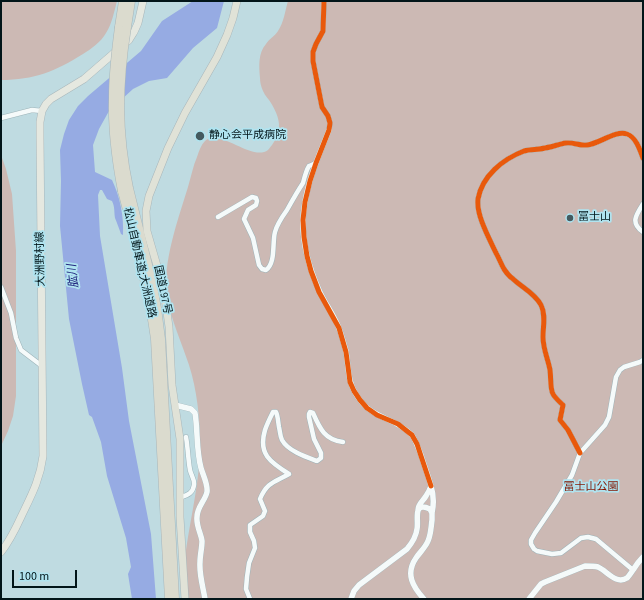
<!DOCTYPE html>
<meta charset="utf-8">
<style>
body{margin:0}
#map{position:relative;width:644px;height:600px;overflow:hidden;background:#bfdbe1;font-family:"Source Sans 3",sans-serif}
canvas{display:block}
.frame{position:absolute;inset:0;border:2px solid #021519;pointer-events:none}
.scale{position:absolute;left:12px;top:570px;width:65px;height:18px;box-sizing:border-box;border:2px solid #021519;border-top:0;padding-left:5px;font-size:12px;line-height:14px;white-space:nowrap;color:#021519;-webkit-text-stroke:3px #b0e4f0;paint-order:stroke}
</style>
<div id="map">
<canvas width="644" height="600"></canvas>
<div class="frame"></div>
<div class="scale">100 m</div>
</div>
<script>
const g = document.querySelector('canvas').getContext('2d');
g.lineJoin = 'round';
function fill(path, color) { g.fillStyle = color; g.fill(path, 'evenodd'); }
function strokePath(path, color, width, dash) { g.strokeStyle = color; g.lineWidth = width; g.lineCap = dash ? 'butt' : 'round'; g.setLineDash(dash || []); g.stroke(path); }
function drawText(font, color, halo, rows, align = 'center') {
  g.font = font + ' "Source Sans 3","Noto Sans JP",sans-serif'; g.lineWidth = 3.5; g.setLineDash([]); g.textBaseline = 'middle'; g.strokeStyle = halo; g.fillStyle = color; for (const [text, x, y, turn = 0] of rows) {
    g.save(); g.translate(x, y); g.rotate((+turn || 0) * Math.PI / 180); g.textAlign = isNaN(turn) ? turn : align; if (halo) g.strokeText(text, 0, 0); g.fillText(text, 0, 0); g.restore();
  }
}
fill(new Path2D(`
 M1 1H117C114 12 112 24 106 33 101 42 91 49 83 54 56 71 34 80 1 80Z
 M288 1H643V599H185C184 582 184 566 186 550 191 515 200 480 200 445 200 418 197 390 189 365 182 344 171 319 167 297 162 263 178 220 188 187 191 177 193 166 197 157 199 151 201 145 205 141 219 127 252 162 268 150 268 150 272 145 272 145 283 130 280 118 271 103 269 99 265 96 263 91 261 87 260 82 260 78 259 66 258 53 266 44 269 39 275 36 278 31 284 22 285 11 288 1Z
 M1 155 6 169 12 194 16 251V396L13 416 8 431 1 446Z`), '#ccb9b4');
fill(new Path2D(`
 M193 1H224L217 28 193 48 167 78 149 81 133 89 109 111 99 129 93 145 95 172 112 180C120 197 124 216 123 235L121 234C119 228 117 223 115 218 114 212 115 207 112 201L107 199 102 190H100L98 195 100 236 122 368 129 421 151 534 156 599H132L128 574 131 567 126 538 107 476 101 442 92 417 89 415 82 384 69 319 60 226 61 181 60 150 64 134 69 120 78 106 88 96 141 51 162 21Z`), '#96abe3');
const minor = new Path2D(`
 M324 1 323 31 316 44 313 52V61L322 107 328 116 330 123 329 130
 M1 118 32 110 42 111
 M643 204C636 215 630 223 643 232
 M218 217 252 197 256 198 257 201 256 205 248 210 244 219 253 238 259 265 262 269 266 270C276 263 272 243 275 232 277 224 282 217 287 210 292 201 297 192 303 183 304 179 307 169 309 166 311 165 314 164 316 163
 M1 287 11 313 16 338 21 350 42 366
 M580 453 568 430 560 420 563 405C560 402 555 398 553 394 550 389 551 376 550 370 548 359 543 349 543 337 543 326 546 315 541 305 535 293 521 287 512 278 509 276 506 272 504 269 501 264 499 258 496 253 489 238 476 215 478 199 482 176 503 159 524 151 531 149 538 150 545 148 552 147 559 144 566 143 573 142 580 146 587 145 599 144 615 130 627 134 636 137 640 150 643 158
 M181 497C188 495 193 493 194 485 195 480 191 475 190 470 188 459 188 448 186 437
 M633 570 596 539 588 537 581 538 561 553 552 554 537 551 534 549 531 544V540L535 533 556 502 572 475 580 453 605 425 609 417 616 377 620 370 624 367 640 362 643 360
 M250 599 246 589 247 577 249 563 255 548 254 541 250 532V525L263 516 265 511 260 499C267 482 275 482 289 474 270 462 258 454 265 430 267 424 270 418 273 412H276C278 416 278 422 279 427 280 431 280 436 282 440 288 451 306 457 317 461L321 458V453L314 439 309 417V414L310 412 313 413C320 429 325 440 343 442`);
const tertiary = new Path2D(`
 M329 130C320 153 309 177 305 202 299 232 307 263 319 290 325 304 335 316 340 331 342 337 344 344 346 351 349 370 347 384 360 400 369 413 384 417 397 424 402 427 408 431 412 435 416 441 418 448 421 455 424 465 428 475 431 486
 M175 405 191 409 195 413C198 431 196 450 201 468 203 475 208 484 207 492 205 501 197 507 197 517 196 526 201 533 202 541 202 548 200 555 200 562 199 574 203 587 205 599
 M418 510C418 504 423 501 426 496 428 493 430 489 431 486 434 496 434 504 432 513 432 515 432 517 432 520 431 527 431 534 428 541 425 548 420 552 416 558 405 574 413 587 424 599
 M351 599 354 591 359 585 407 549C412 543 416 537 417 529 419 520 412 501 430 509L432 513
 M529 599 541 584 545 582 585 566C590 566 594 566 598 567 607 571 616 585 627 578 629 576 631 573 633 570 636 565 639 561 643 557`);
const primary = new Path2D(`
 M1 552C9 542 15 530 21 517 31 496 40 480 43 456L40 137V122L42 111 46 104 51 99 84 79 129 40 134 32 138 23 143 1`);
const trunk = new Path2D(`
 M185 599 180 517V439L172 385 169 327 165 298 158 269 147 231 146 211 149 196 168 148 185 113 217 57 227 35 233 18 237 1`);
const motorway = new Path2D(`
 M119 27 123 1
 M127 27 131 1
 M129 188 152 281 157 308 161 339 175 599
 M122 191C135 240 148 288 155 339L169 599`);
strokePath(minor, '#9db3b8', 5.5);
strokePath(tertiary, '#9db3b8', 6);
strokePath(primary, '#a8b6ba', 8);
strokePath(trunk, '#a8b6ba', 8);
strokePath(motorway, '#a8b6ba', 9);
strokePath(minor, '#f5fafa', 4.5);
strokePath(tertiary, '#f5fafa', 5.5);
strokePath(primary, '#e5e8e0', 7);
strokePath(trunk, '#e0e2d7', 7);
strokePath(motorway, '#dbdbce', 8);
const motorwayBridge = new Path2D(`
 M119 27C116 50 113 73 113 97 112 129 116 160 122 191
 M127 27C118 83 117 132 129 188`);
strokePath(motorwayBridge, '#a8b6ba', 9, []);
strokePath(motorwayBridge, '#dbdbce', 8);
strokePath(new Path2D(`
 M324 1 323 31 316 44 313 52V61L322 107 328 116 330 123 329 130 316 163 310 181 305 202 303 220 304 237 307 256 311 271 319 292 339 328 346 352 350 382 354 391 360 400 367 408 377 415 398 424 412 435 417 444 431 486
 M580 453 568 430 560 420 563 405C560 402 555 398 553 394 550 389 551 376 550 370 548 359 543 349 543 337 543 326 546 315 541 305 535 293 521 287 512 278 509 276 506 272 504 269 501 264 499 258 496 253 489 238 476 215 478 199 482 176 503 159 524 151 531 149 538 150 545 148 552 147 559 144 566 143 573 142 580 146 587 145 599 144 615 130 627 134 636 137 640 150 643 158`), '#e8590c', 5);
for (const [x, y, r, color] of [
 [200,136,5,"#445a5f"],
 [570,218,4,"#445a5f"]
]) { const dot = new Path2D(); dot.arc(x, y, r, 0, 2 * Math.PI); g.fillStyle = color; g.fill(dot); strokePath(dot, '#b0e4f0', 1.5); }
drawText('11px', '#021519', '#b0e4f0', [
 ["静心会平成病院",209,136],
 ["冨士山",578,218]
], 'left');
drawText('11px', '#021519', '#b0e4f0', [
 ["大洲野村線",41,259,-91],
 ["松山自動車道;大洲道路",139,263,77],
 ["国道197号",162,290,78]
]);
drawText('11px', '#831500', '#b0e4f0', [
 ["冨士山公園",591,488]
]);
drawText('italic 12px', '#20247d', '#b0e4f0', [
 ["肱川",74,276,-96]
]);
</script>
